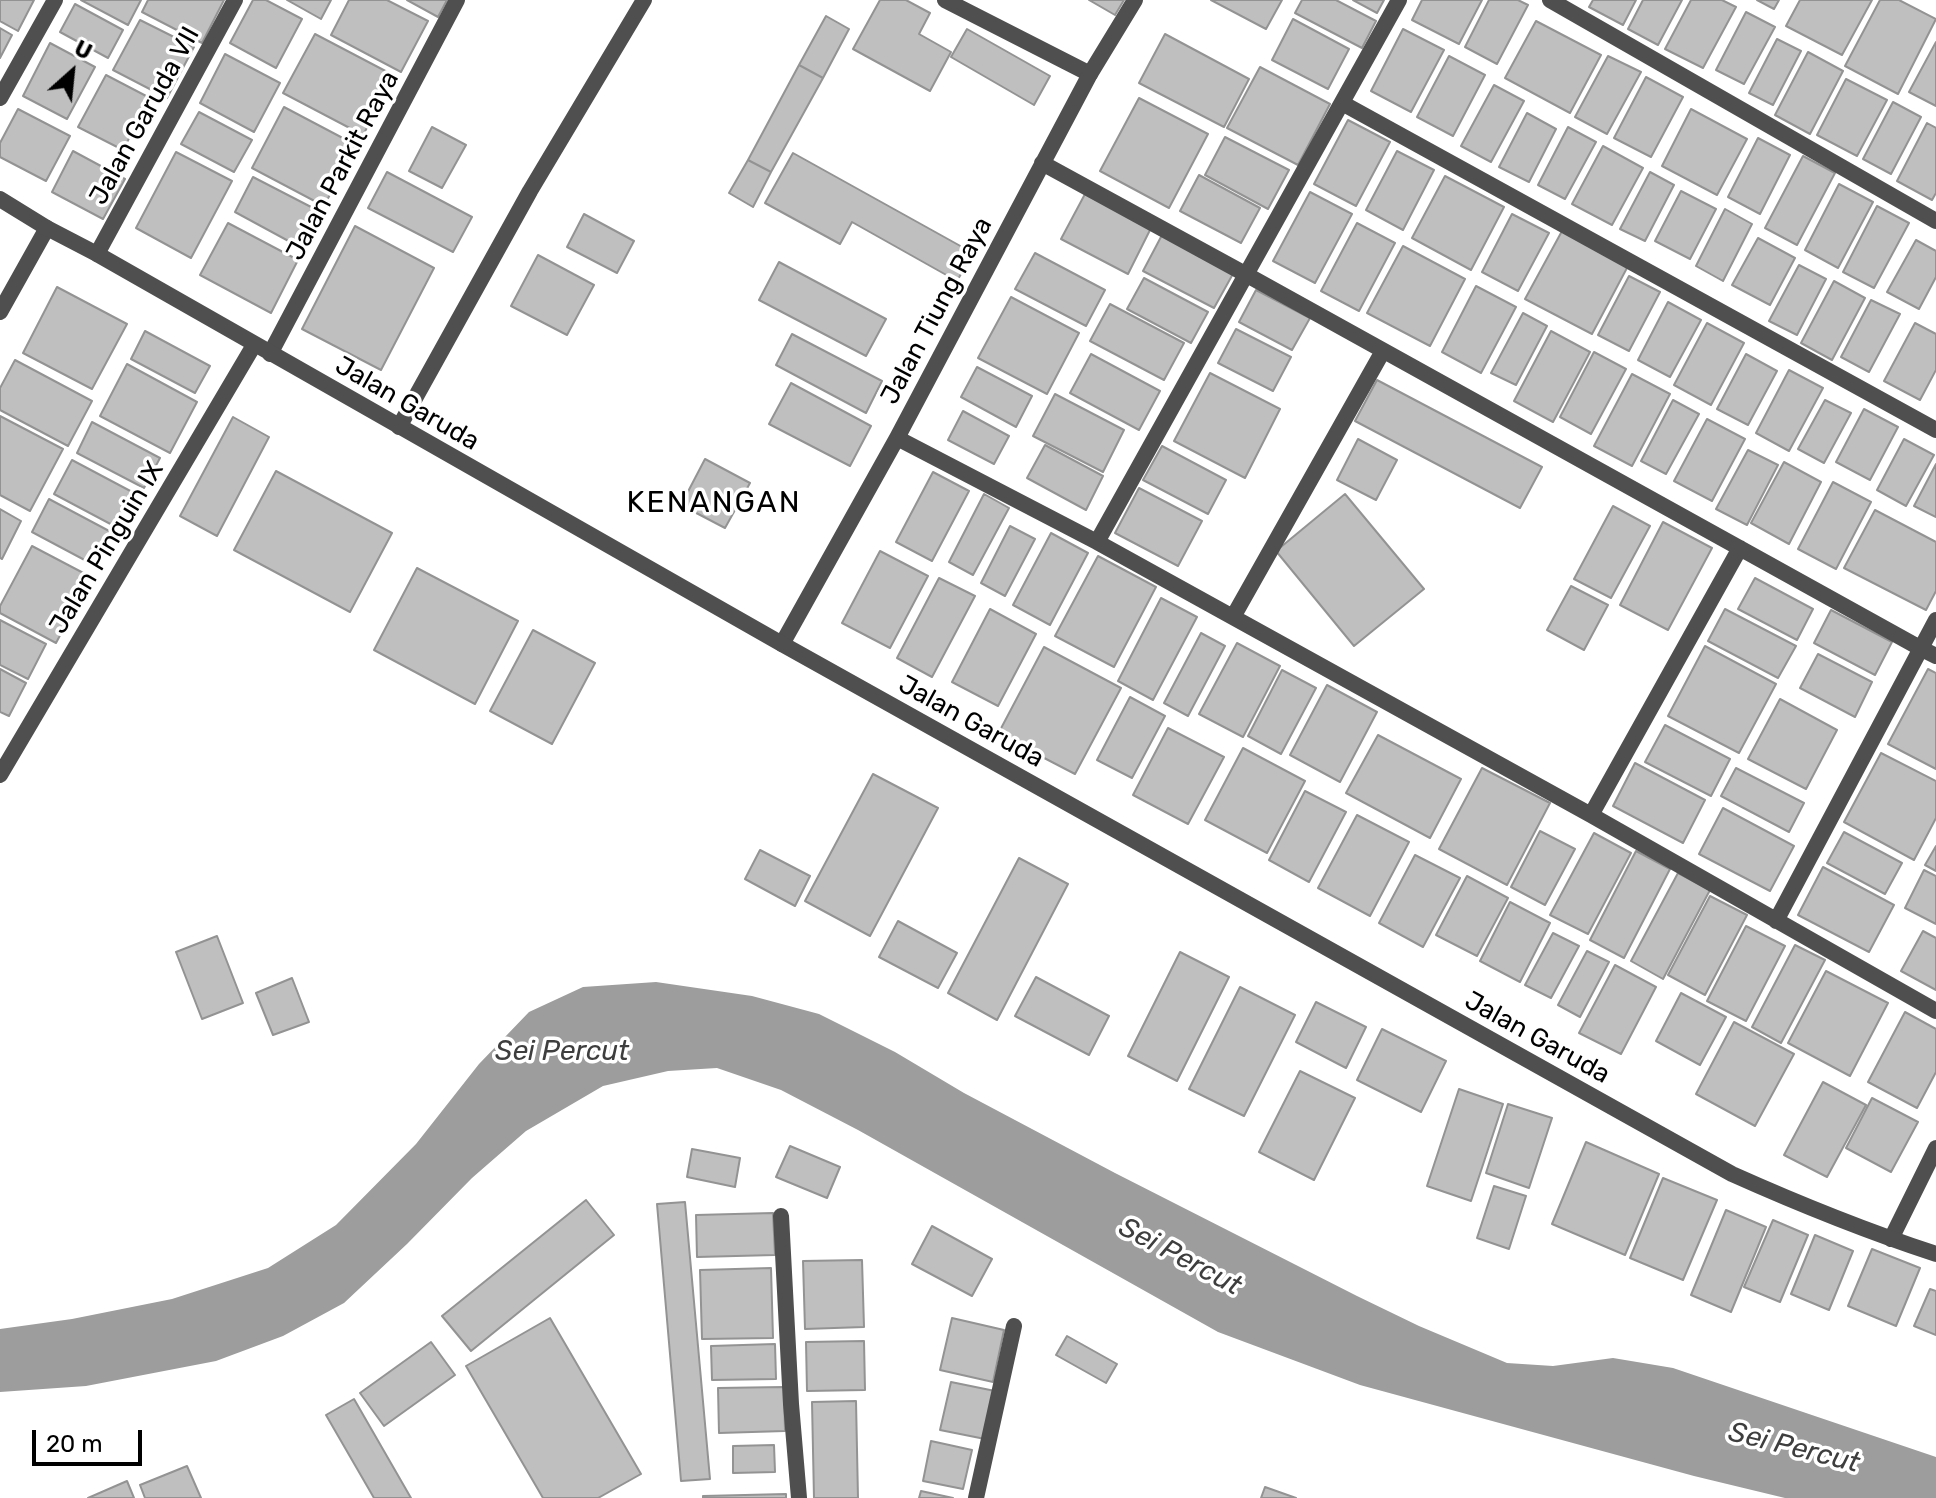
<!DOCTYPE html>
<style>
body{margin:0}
#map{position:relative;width:1936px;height:1498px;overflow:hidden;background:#fff;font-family:Rubik,sans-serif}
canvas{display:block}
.north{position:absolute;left:32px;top:32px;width:80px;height:80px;-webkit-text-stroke:6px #fff;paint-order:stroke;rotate:27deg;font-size:22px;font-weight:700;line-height:32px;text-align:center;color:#000}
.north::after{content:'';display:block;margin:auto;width:28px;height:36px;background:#000;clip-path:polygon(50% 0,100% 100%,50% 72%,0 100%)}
.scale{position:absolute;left:32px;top:1430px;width:110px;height:36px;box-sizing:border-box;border:4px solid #000;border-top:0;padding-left:10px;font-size:24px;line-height:28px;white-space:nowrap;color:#000;-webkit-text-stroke:6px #fff;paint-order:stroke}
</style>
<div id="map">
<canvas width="1936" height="1498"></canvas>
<div class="north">U</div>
<div class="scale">20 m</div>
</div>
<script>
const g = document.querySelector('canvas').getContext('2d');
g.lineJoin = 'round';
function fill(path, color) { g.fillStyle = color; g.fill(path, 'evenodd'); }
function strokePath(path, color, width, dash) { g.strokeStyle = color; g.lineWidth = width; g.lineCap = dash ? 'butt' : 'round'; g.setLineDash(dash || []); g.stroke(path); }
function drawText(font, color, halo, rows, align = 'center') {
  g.font = font + ' Rubik,sans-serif'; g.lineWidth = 7; g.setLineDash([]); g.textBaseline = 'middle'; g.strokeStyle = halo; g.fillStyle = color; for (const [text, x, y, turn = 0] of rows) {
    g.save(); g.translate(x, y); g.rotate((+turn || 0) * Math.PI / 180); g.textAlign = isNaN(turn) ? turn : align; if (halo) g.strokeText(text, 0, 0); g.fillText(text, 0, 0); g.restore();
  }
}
fill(new Path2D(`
 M656 982 752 996 819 1014 895 1052 964 1093 1115 1173 1357 1296 1419 1326 1507 1363 1553 1366 1613 1358 1673 1368 1936 1457V1498H1785L1694 1476 1360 1385 1218 1332 858 1130 781 1090 717 1068 668 1071 603 1086 526 1131 472 1178 407 1244 344 1303 283 1336 216 1361 86 1386 0 1392V1329L72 1319 172 1299 268 1268 336 1225 416 1144 479 1064 529 1012 583 987Z`), '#9d9d9d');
const building = new Path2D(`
 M0 0H34L18 31 0 21Z
 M81 0H141L128 25Z
 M148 0H224L202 43 142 12Z
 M253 0H266L302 19 276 68 230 43Z
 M287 0H331L321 19Z
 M349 0H387L428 21 401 72 331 35Z
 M407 0H447L438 17Z
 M880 0H906L930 13 919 34 951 52 930 91 853 49Z
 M1089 0H1124L1115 15Z
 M1211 0H1282L1266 29Z
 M1302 0H1336L1376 21 1362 48 1295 13Z
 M1353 0H1384L1377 13Z
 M1422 0H1482L1459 44 1412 20Z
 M1489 0H1518L1528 5 1497 64 1465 47Z
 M1593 0H1636L1623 25 1589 7Z
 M1643 0H1682L1658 45 1628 29Z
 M1691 0H1722L1736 7 1703 68 1665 49Z
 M1757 0H1779L1774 9Z
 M1800 0H1872L1842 55 1786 26Z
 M1880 0H1899L1936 19 1898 94 1845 66Z
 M75 4 123 30 108 58 60 32Z
 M1746 12 1775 27 1744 84 1716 70Z
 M826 16 849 29 823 78 799 65Z
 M1293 19 1349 49 1328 89 1272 60Z
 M140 20 194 47 167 98 113 70Z
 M1536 21 1601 55 1570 113 1505 78Z
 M0 28 12 35 0 58Z
 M967 29 1050 76 1034 105 951 57Z
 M1403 29 1444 50 1411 112 1371 91Z
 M315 34 395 76 363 135 283 93Z
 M1165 34 1249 79 1224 127 1139 83Z
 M1777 39 1801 51 1773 105 1749 93Z
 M1936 42V106L1909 92Z
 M50 43 95 67 67 119 23 96Z
 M1808 52 1843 71 1810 134 1775 115Z
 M225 54 280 83 254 132 200 103Z
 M1449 56 1485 75 1453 136 1417 117Z
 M1608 56 1641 72 1607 134 1575 117Z
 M799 65 823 78 771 172 748 160Z
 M1260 67 1330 104 1298 165 1227 128Z
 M106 75 150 98 123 150 78 127Z
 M1646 77 1683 97 1651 157 1614 138Z
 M1846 79 1887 100 1857 156 1817 135Z
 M1494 85 1524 101 1491 162 1461 146Z
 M1139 98 1208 134 1169 208 1100 171Z
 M1893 102 1921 117 1891 174 1863 159Z
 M284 107 356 145 324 206 252 168Z
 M18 109 70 136 46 181 0 157V143Z
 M1691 109 1747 139 1717 195 1662 166Z
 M199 112 252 140 234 172 181 144Z
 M1527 113 1556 129 1529 182 1499 167Z
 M1348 120 1390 142 1356 206 1314 184Z
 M1927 123 1936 128V193L1932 200 1897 181Z
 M432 127 466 145 442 188 409 171Z
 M1568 127 1596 142 1565 199 1538 185Z
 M1225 137 1289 170 1268 209 1205 175Z
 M1758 138 1790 155 1760 214 1728 197Z
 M1603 146 1643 168 1612 225 1572 204Z
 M73 151 125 179 103 219 52 192Z
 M1397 151 1434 170 1403 230 1366 210Z
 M176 152 232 181 191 258 136 228Z
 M793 153 973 253 957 281 852 222 840 244 765 203Z
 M1803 156 1835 173 1797 245 1765 228Z
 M748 160 771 172 753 207 729 193Z
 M387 172 472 217 453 252 368 208Z
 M1650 172 1674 185 1645 241 1620 229Z
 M1199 175 1260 208 1241 243 1180 211Z
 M1445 176 1504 207 1471 270 1412 238Z
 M253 177 313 208 294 244 235 212Z
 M1839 184 1873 202 1838 268 1805 250Z
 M1681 191 1716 209 1690 259 1655 241Z
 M1310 192 1352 214 1315 283 1273 261Z
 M1085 194 1151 228 1128 274 1061 239Z
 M1877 206 1909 223 1874 288 1843 272Z
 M1725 209 1752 224 1723 281 1696 266Z
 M584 214 634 241 617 273 567 247Z
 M1512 214 1549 233 1518 291 1482 272Z
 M228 223 298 260 271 313 200 275Z
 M1357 223 1395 243 1359 311 1321 291Z
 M355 226 434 268 381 370 302 329Z
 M1562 231 1628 266 1592 334 1525 299Z
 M1162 235 1234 272 1214 308 1143 271Z
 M1758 238 1795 258 1770 305 1732 285Z
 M1916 240 1936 251V277L1919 309 1887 292Z
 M1403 246 1465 279 1430 346 1367 313Z
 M1035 253 1105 290 1086 326 1015 289Z
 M538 255 594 285 567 335 511 306Z
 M779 262 886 319 866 356 759 300Z
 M1799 265 1826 279 1797 335 1769 321Z
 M1629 276 1660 292 1629 351 1598 335Z
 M1144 278 1208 312 1191 343 1127 309Z
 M1834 281 1865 298 1832 360 1801 343Z
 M1476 286 1516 307 1481 373 1442 352Z
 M57 287 127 324 92 389 23 353Z
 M1256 290 1310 318 1292 350 1239 322Z
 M1011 297 1079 333 1047 394 978 358Z
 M1871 300 1900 314 1869 372 1841 357Z
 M1668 302 1701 320 1670 377 1638 360Z
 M1110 304 1184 343 1164 380 1090 341Z
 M1523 313 1547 326 1516 385 1491 373Z
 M1707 323 1744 343 1711 405 1674 385Z
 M1915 323 1936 334V370L1920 400 1884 381Z
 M1236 329 1291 357 1273 391 1218 363Z
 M145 331 210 366 195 393 131 359Z
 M1551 331 1590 352 1553 422 1514 401Z
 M792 334 882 381 866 413 776 365Z
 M1594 352 1626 369 1591 434 1560 417Z
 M1091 354 1160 391 1139 430 1070 393Z
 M1746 354 1777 371 1748 425 1717 409Z
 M15 360 92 401 68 446 0 410V388Z
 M127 364 197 402 170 453 100 416Z
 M977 367 1032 396 1016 427 961 397Z
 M1789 370 1823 388 1789 451 1756 433Z
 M1210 373 1280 409 1245 478 1174 441Z
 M1632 374 1670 394 1632 466 1594 446Z
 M1377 380 1542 467 1520 508 1355 421Z
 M791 383 871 426 850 466 769 424Z
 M1055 394 1124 430 1103 472 1033 436Z
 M1673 400 1699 414 1666 474 1641 461Z
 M1825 400 1851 413 1824 463 1798 449Z
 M1864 409 1898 427 1870 480 1836 462Z
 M963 411 1009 436 994 464 948 440Z
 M0 416 63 449 30 511 0 495Z
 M233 417 269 437 217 536 180 516Z
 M1707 419 1745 439 1712 501 1674 481Z
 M92 422 160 458 144 488 77 453Z
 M1358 439 1397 460 1376 500 1337 480Z
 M1904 439 1934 455 1906 506 1877 490Z
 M1045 445 1103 476 1086 510 1027 478Z
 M1162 446 1226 480 1208 514 1143 480Z
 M1748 450 1778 465 1747 525 1716 509Z
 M705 459 750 483 725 528 681 505Z
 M72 460 136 494 118 528 54 494Z
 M1784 462 1821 482 1789 544 1751 523Z
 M1936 464V517L1914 506Z
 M276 471 392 533 350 612 234 550Z
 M933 472 969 491 932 561 896 542Z
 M1833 482 1871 502 1836 569 1798 549Z
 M1139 488 1202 521 1178 566 1115 533Z
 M984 494 1009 508 973 575 949 562Z
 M1345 494 1424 589 1354 646 1276 551Z
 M49 499 111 532 94 565 32 532Z
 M1613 506 1650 526 1611 598 1574 579Z
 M0 509 21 521 2 559 0 558Z
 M1875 510 1936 542V591L1926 610 1844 568Z
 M1663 522 1712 548 1668 630 1620 605Z
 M1010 526 1035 539 1005 596 981 583Z
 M1051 533 1088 553 1050 625 1013 605Z
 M32 546 91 577 56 643 0 613V606Z
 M880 551 928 576 890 648 842 623Z
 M1098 556 1156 587 1114 667 1055 636Z
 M417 568 518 621 475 704 374 650Z
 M939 578 975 596 932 677 897 658Z
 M1755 578 1813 609 1797 640 1738 609Z
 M1571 586 1608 605 1584 650 1547 630Z
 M1161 598 1197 617 1153 700 1118 681Z
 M990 609 1036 634 998 706 952 682Z
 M1725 609 1796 646 1778 678 1708 641Z
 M1831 610 1892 642 1875 675 1814 643Z
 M0 620 46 644 28 679 0 665Z
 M533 630 595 663 552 744 490 711Z
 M1201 633 1225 646 1188 716 1164 703Z
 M1237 643 1280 666 1243 737 1199 714Z
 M1705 646 1776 684 1739 753 1668 716Z
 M1044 647 1121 688 1075 774 998 734Z
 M1818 654 1872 682 1855 717 1800 688Z
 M0 669 26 683 9 716 0 712Z
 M1928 669 1936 673V769L1888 744Z
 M1282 670 1316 688 1281 754 1248 736Z
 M1327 685 1377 712 1340 782 1290 755Z
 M1130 697 1165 716 1132 778 1097 760Z
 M1780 699 1837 730 1806 789 1748 759Z
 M1665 725 1730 759 1711 796 1645 762Z
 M1168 728 1224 757 1188 824 1133 795Z
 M1378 735 1461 779 1430 838 1346 793Z
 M1243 748 1305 781 1267 853 1205 820Z
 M1881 753 1936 781V818L1914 860 1844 822Z
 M1635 763 1705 800 1683 843 1613 806Z
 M1482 768 1550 803 1507 885 1439 849Z
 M1736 768 1804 803 1789 832 1721 796Z
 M873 774 938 808 870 936 805 901Z
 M1305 791 1346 812 1309 882 1269 860Z
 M1723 808 1794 846 1770 891 1699 854Z
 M1357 815 1409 842 1370 916 1318 888Z
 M1540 831 1575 849 1545 905 1511 887Z
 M1844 832 1902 863 1885 894 1827 863Z
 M1594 833 1631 853 1588 934 1550 915Z
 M1936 846V871L1925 865Z
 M760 850 810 876 795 906 745 879Z
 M1636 851 1670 869 1624 958 1590 940Z
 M1415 855 1460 878 1423 947 1379 923Z
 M1019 858 1068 884 997 1020 948 993Z
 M1823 867 1894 905 1869 952 1798 915Z
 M1924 870 1936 876V924L1905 908Z
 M1678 873 1710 890 1663 979 1631 961Z
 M1467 876 1508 898 1477 956 1436 935Z
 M1710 896 1747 915 1705 995 1668 975Z
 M1510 902 1550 923 1520 982 1480 961Z
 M898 921 957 953 938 988 879 957Z
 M1746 926 1785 946 1746 1021 1707 1001Z
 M1923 931 1936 938V990L1901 971Z
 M1553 933 1579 946 1551 998 1525 985Z
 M217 936 243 1003 202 1019 176 952Z
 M1795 945 1825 960 1781 1043 1752 1027Z
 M1587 951 1609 962 1580 1017 1558 1005Z
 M1180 952 1229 977 1177 1081 1128 1056Z
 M1615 965 1656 987 1621 1054 1579 1033Z
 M1826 971 1888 1003 1850 1076 1788 1043Z
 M1036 977 1109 1016 1089 1055 1015 1016Z
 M292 978 309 1022 273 1035 256 993Z
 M1240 987 1295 1015 1244 1116 1189 1089Z
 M1681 993 1726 1017 1700 1065 1656 1041Z
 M1316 1002 1366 1027 1346 1068 1296 1042Z
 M1905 1012 1936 1029V1072L1917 1108 1868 1082Z
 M1734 1022 1794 1054 1755 1126 1696 1094Z
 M1382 1029 1446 1061 1421 1112 1357 1080Z
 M1300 1071 1355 1098 1314 1180 1259 1152Z
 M1823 1082 1866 1105 1827 1177 1784 1155Z
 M1459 1089 1503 1104 1471 1201 1427 1186Z
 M1872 1098 1918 1122 1891 1172 1846 1148Z
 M1508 1104 1552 1118 1529 1188 1486 1173Z
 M1586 1142 1659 1174 1625 1255 1552 1224Z
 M790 1146 840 1167 827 1198 776 1177Z
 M692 1149 740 1158 735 1187 687 1177Z
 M1663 1178 1717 1200 1683 1280 1630 1258Z
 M1494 1186 1526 1196 1509 1249 1477 1238Z
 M586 1200 614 1235 471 1351 442 1316Z
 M685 1202 710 1479 681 1481 657 1204Z
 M1726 1210 1766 1227 1731 1312 1691 1295Z
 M773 1213 775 1255 697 1257 696 1215Z
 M1773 1220 1808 1235 1780 1302 1744 1287Z
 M932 1226 992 1259 972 1296 912 1264Z
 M1815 1235 1853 1251 1829 1310 1791 1294Z
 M1872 1249 1920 1268 1896 1326 1848 1306Z
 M862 1260 864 1327 805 1329 803 1261Z
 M771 1268 773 1338 702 1339 700 1270Z
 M1930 1289 1936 1291V1335L1914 1326Z
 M550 1318 641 1474 598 1498H543L466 1366Z
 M952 1318 1004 1330 993 1382 940 1370Z
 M1067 1336 1117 1364 1106 1383 1056 1355Z
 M864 1341 865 1390 807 1391 806 1342Z
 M431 1342 455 1375 384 1426 360 1393Z
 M775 1344 776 1379 712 1380 711 1346Z
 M951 1382 995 1391 985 1439 940 1430Z
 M784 1387 785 1431 719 1433 718 1388Z
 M354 1399 411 1498H374L326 1415Z
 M856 1401 858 1498H814L812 1402Z
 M931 1441 972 1450 963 1489 923 1481Z
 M774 1445 775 1472 733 1473V1446Z
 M187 1466 201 1498H145L140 1485Z
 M127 1481 134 1498H88Z
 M1265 1487 1296 1498H1261Z
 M921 1491 953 1498H919Z
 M786 1494V1498H703V1496Z`);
fill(building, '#bfbfbf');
strokePath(building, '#939393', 2);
strokePath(new Path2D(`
 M945 0 1090 74
 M399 427 530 191 644 0
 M1920 648 1936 656`), '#4f4f4f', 16);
strokePath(new Path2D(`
 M1550 0 1936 221
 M0 98 55 0
 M1342 103 1936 430
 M1042 163 1247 275 1920 648
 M97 254 235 0
 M0 312 47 228
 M270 354 457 0
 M897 438 1097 542 1591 815 1936 1011
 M1097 542 1399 0
 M1233 617 1383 351
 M782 644 897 438 1090 74 1135 0
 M0 775 254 345
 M1591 815 1740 548
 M1776 921 1936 620
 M781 1216 791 1404 799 1498
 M1891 1239 1936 1148
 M976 1498 1014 1326`), '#4f4f4f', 16);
strokePath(new Path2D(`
 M0 199 47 228 97 254 782 644 1732 1174C1799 1204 1866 1231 1936 1254`), '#4f4f4f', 16);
drawText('26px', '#000', '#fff', [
 ["Jalan Garuda VII",145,116,-61],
 ["Jalan Parkit Raya",343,166,-62],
 ["Jalan Tiung Raya",937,311,-62],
 ["Jalan Garuda",407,404,30],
 ["Jalan Pinguin IX",107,548,-59],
 ["Jalan Garuda",971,722,29],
 ["Jalan Garuda",1537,1038,29]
]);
drawText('italic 28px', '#3e3e3e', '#fff', [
 ["Sei Percut",562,1052],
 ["Sei Percut",1180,1257,28],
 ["Sei Percut",1794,1448,14]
]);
g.letterSpacing = '2px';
drawText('30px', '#000', '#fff', [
 ["KENANGAN",714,503]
]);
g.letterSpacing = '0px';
</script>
